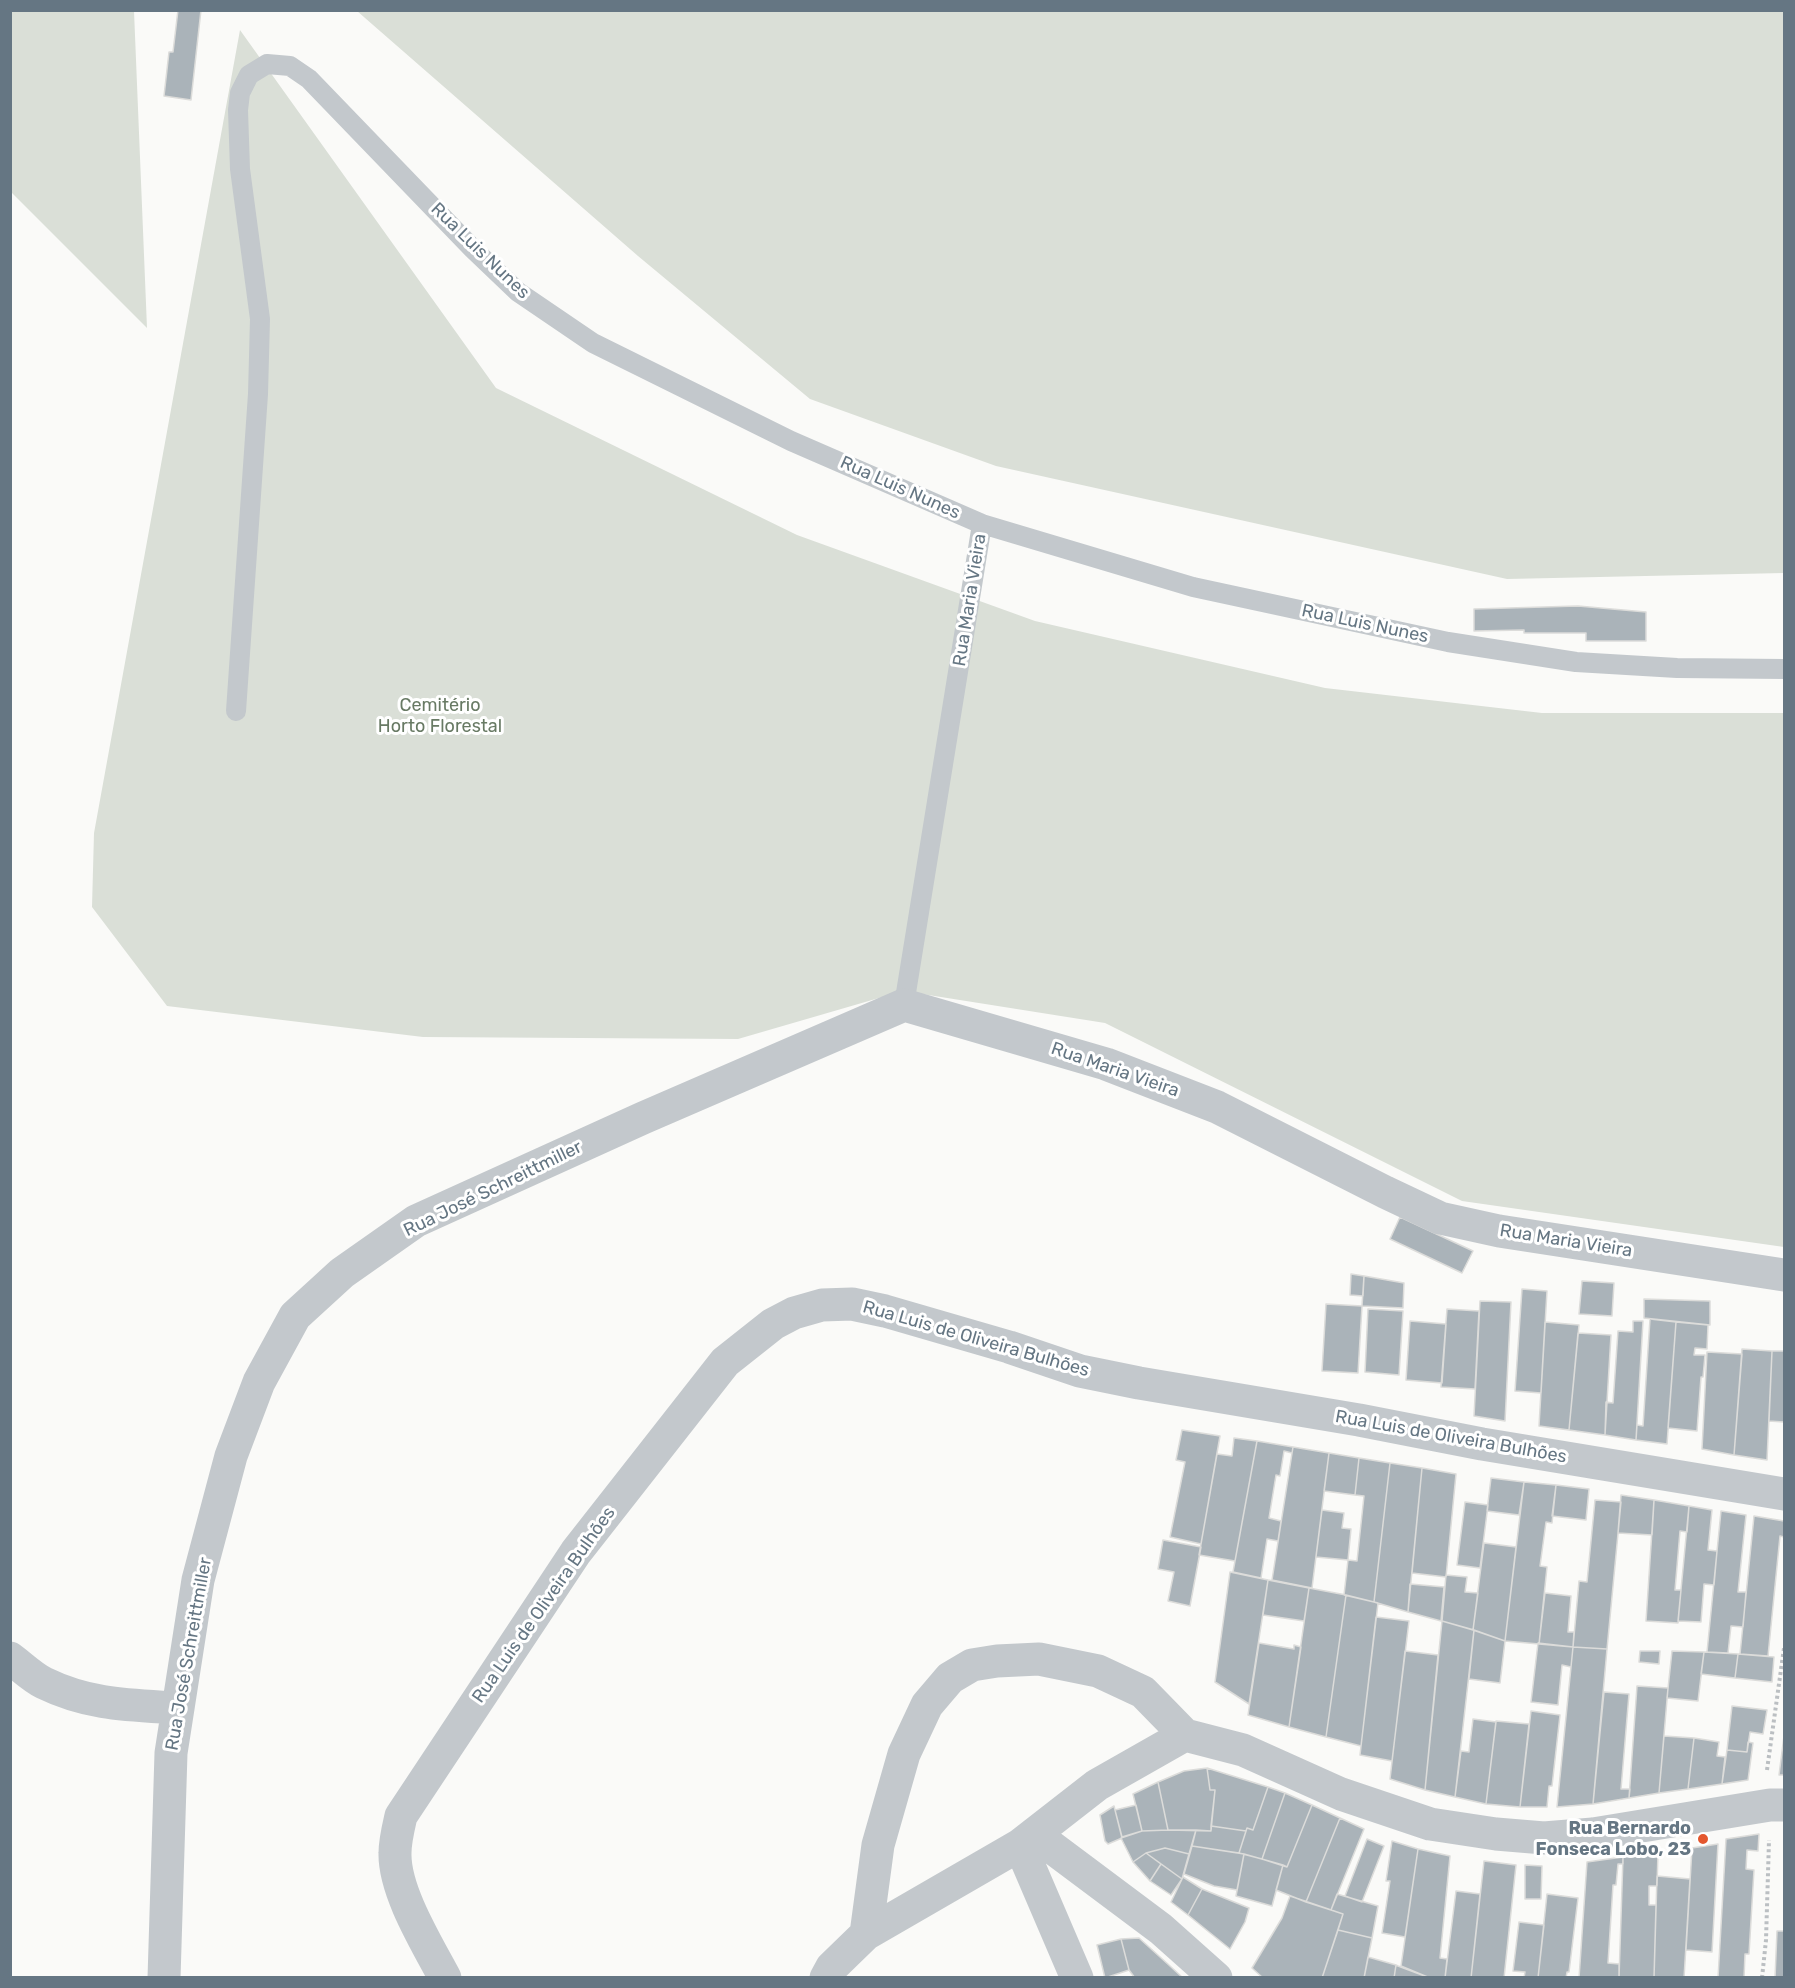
<!DOCTYPE html>
<meta charset="utf-8">
<style>
body{margin:0}
#map{position:relative;width:1795px;height:1988px;overflow:hidden;background:#fafaf8;font-family:Rubik,sans-serif}
canvas{display:block}
.frame{position:absolute;inset:0;border:12px solid #657683;pointer-events:none}
</style>
<div id="map">
<canvas width="1795" height="1988"></canvas>
<div class="frame"></div>
</div>
<script>
const g = document.querySelector('canvas').getContext('2d');
g.lineJoin = 'round';
function fill(path, color) { g.fillStyle = color; g.fill(path, 'evenodd'); }
function strokePath(path, color, width, dash) { g.strokeStyle = color; g.lineWidth = width; g.lineCap = dash ? 'butt' : 'round'; g.setLineDash(dash || []); g.stroke(path); }
function drawText(font, color, halo, rows, align = 'center') {
  g.font = font + ' Rubik,sans-serif'; g.lineWidth = 6; g.setLineDash([]); g.textBaseline = 'middle'; g.strokeStyle = halo; g.fillStyle = color; for (const [text, x, y, turn = 0] of rows) {
    g.save(); g.translate(x, y); g.rotate((+turn || 0) * Math.PI / 180); g.textAlign = isNaN(turn) ? turn : align; if (halo) g.strokeText(text, 0, 0); g.fillText(text, 0, 0); g.restore();
  }
}
fill(new Path2D(`
 M10 11H134L147 328 11 192Z
 M357 11H1784V573L1507 579 996 466 810 399 638 256Z
 M240 30 496 388 797 535 1035 621 1325 688 1542 713H1784V1247L1462 1201 1105 1023 903 991 738 1039 423 1037 167 1006 92 907 94 833Z`), '#dadfd7');
const building = new Path2D(`
 M178 10H201L191 100 164 96 169 52H173Z
 M1578 606 1646 612V641H1586V633H1524V630L1474 631V609Z
 M1400 1217 1473 1251 1462 1273 1390 1239Z
 M1351 1274 1364 1276 1363 1296 1350 1295Z
 M1364 1276 1404 1283 1403 1308 1362 1306Z
 M1582 1281 1614 1283 1612 1316 1579 1314Z
 M1522 1289 1547 1291 1541 1393 1515 1391Z
 M1644 1299 1710 1301V1325L1644 1318Z
 M1480 1301 1511 1302 1505 1421 1474 1416Z
 M1326 1304 1362 1306 1358 1373 1322 1371Z
 M1368 1309 1403 1311 1399 1375 1365 1372Z
 M1447 1309 1479 1311 1475 1389 1441 1387Z
 M1650 1319 1676 1322 1667 1444 1636 1440 1637 1425 1643 1426Z
 M1410 1321 1446 1324 1442 1383 1406 1380Z
 M1633 1321H1643L1636 1440 1605 1435 1606 1402 1613 1403 1618 1331 1633 1332Z
 M1545 1322 1579 1325 1569 1430 1539 1426Z
 M1676 1322 1708 1325 1707 1349 1695 1348 1694 1355H1705L1703 1377H1701L1697 1431 1668 1428Z
 M1578 1333 1611 1335 1605 1435 1569 1430Z
 M1742 1349 1772 1351 1767 1460 1734 1455Z
 M1772 1351H1784V1422L1769 1421Z
 M1707 1352 1742 1354 1734 1455 1702 1449Z
 M1182 1430 1220 1436 1201 1544 1170 1537 1185 1462 1176 1460Z
 M1234 1438 1257 1441 1235 1561 1199 1555 1217 1454 1232 1456Z
 M1257 1441 1293 1447 1292 1453 1284 1451 1280 1476 1276 1475 1269 1518 1281 1521 1278 1541 1267 1539 1261 1578 1233 1572Z
 M1293 1447 1329 1453 1312 1588 1272 1580Z
 M1329 1453 1359 1458 1355 1495 1324 1491Z
 M1359 1458 1390 1463 1374 1602 1344 1595 1348 1560 1357 1561 1364 1496 1355 1495Z
 M1390 1463 1422 1468 1408 1612 1374 1602Z
 M1422 1468 1456 1474 1446 1577 1412 1573Z
 M1491 1478 1524 1482 1519 1515 1487 1511Z
 M1524 1482 1556 1485 1552 1523 1546 1522 1540 1566 1547 1567 1539 1644 1505 1641Z
 M1556 1485 1589 1489 1586 1520 1552 1516Z
 M1621 1495 1654 1500 1652 1535 1618 1533Z
 M1595 1500 1621 1502 1607 1649 1573 1647 1579 1581 1587 1582Z
 M1654 1500 1689 1506 1687 1532 1680 1531 1675 1590H1681L1678 1623 1646 1621Z
 M1465 1502 1488 1505 1480 1568 1457 1565Z
 M1689 1506 1712 1510 1708 1550 1717 1551 1714 1585 1704 1584 1701 1622 1678 1621Z
 M1322 1510 1344 1513 1342 1528 1351 1529 1348 1560 1316 1557Z
 M1721 1511 1746 1515 1738 1592H1746L1743 1627 1731 1626 1728 1653 1707 1652Z
 M1754 1516 1784 1521V1537L1780 1536 1768 1656 1740 1654Z
 M1163 1540 1201 1547 1190 1606 1168 1601 1174 1572 1158 1569Z
 M1484 1543 1516 1547 1505 1641 1473 1630Z
 M1230 1572 1268 1580 1249 1704 1215 1682Z
 M1446 1575 1467 1577 1465 1592 1478 1593 1473 1630 1442 1621Z
 M1268 1580 1309 1588 1304 1621 1263 1615Z
 M1410 1584 1444 1587 1441 1621 1408 1612Z
 M1309 1588 1346 1595 1326 1737 1289 1727Z
 M1545 1593 1571 1596 1568 1632H1574L1573 1647 1539 1644Z
 M1346 1595 1378 1603 1361 1746 1326 1737Z
 M1376 1617 1409 1621 1392 1761 1360 1755Z
 M1442 1621 1474 1630 1455 1797 1425 1790Z
 M1474 1630 1505 1641 1500 1683 1469 1679Z
 M1259 1643 1294 1649V1645L1301 1647 1289 1727 1248 1715Z
 M1538 1643 1573 1647 1571 1667 1562 1665 1558 1705 1531 1702Z
 M1573 1647 1607 1649 1593 1804 1557 1807Z
 M1405 1651 1438 1655 1425 1790 1390 1779Z
 M1640 1651H1660L1659 1664 1639 1662Z
 M1672 1651 1704 1652 1698 1701 1667 1698Z
 M1704 1652 1738 1654 1735 1678 1701 1674Z
 M1738 1654 1774 1657 1772 1682 1735 1678Z
 M1637 1686 1668 1688 1659 1793 1629 1798Z
 M1604 1692 1629 1694 1621 1789H1630L1629 1798 1593 1804Z
 M1732 1706 1767 1710 1763 1734 1750 1732 1747 1752 1727 1750Z
 M1531 1711 1560 1715 1552 1786H1549L1547 1807H1520Z
 M1473 1719 1496 1722 1486 1804 1455 1797 1461 1751 1469 1752Z
 M1496 1721 1529 1724 1520 1807 1486 1804Z
 M1664 1736 1694 1738 1688 1789 1659 1793Z
 M1784 1736V1775H1779Z
 M1694 1738 1719 1742 1717 1756 1725 1757 1722 1784 1688 1789Z
 M1748 1742 1753 1743 1748 1780 1722 1784 1727 1750 1747 1752Z
 M1207 1768 1210 1790H1215L1211 1831 1168 1830 1158 1782 1184 1771Z
 M1207 1768 1268 1787 1253 1830 1247 1828 1246 1831 1211 1826 1215 1790H1210Z
 M1158 1782 1168 1830 1142 1831 1133 1794Z
 M1268 1787 1285 1793 1262 1859 1239 1853 1247 1828 1253 1830Z
 M1285 1793 1312 1805 1287 1867 1262 1859Z
 M1136 1805 1142 1831 1122 1837 1115 1810Z
 M1312 1805 1340 1818 1306 1902 1276 1890 1283 1865 1287 1867Z
 M1114 1806 1122 1838 1108 1844 1105 1841 1100 1815Z
 M1340 1818 1364 1829 1331 1910 1306 1902Z
 M1211 1826 1246 1831 1239 1853 1192 1846 1196 1830 1211 1831Z
 M1168 1830H1196L1189 1854 1165 1848 1146 1853 1133 1862 1121 1838 1142 1831Z
 M1759 1834 1758 1851 1747 1850 1746 1869 1754 1870 1749 1954H1745L1744 1978H1718L1726 1839Z
 M1367 1839 1384 1846 1362 1902 1345 1896Z
 M1392 1841 1418 1849 1405 1937 1382 1933 1390 1881H1386Z
 M1718 1844 1712 1952 1686 1950 1692 1848Z
 M1192 1846 1244 1854 1237 1890 1214 1886 1184 1874Z
 M1165 1848 1189 1854 1182 1879 1146 1853Z
 M1418 1849 1450 1856 1440 1958 1447 1959 1445 1978H1430L1401 1966Z
 M1658 1852 1657 1886H1649V1905H1656L1654 1978H1619L1623 1857Z
 M1146 1853 1161 1864 1150 1881 1133 1862Z
 M1244 1854 1283 1865 1272 1906 1236 1896Z
 M1623 1857V1864H1618L1616 1885H1613L1608 1963 1619 1964V1978H1579L1587 1862Z
 M1484 1861 1516 1865 1504 1978H1471Z
 M1161 1864 1182 1879 1171 1895 1150 1881Z
 M1525 1865 1542 1866 1541 1899H1525Z
 M1657 1876 1690 1879 1684 1978H1654Z
 M1183 1877 1202 1889 1188 1915 1171 1902Z
 M1202 1889 1249 1908 1245 1922 1230 1949 1188 1915Z
 M1456 1891 1480 1894 1471 1978H1445Z
 M1337 1894 1378 1906 1372 1938 1338 1930 1343 1914 1331 1910Z
 M1547 1894 1578 1898 1569 1972H1567L1566 1978H1538Z
 M1290 1896 1343 1914 1322 1978H1263L1252 1968 1282 1918Z
 M1519 1922 1544 1925 1538 1978H1524L1525 1972 1513 1971Z
 M1338 1930 1372 1938 1364 1978H1322Z
 M1777 1931H1784V1978H1775Z
 M1139 1938 1170 1966 1183 1978H1135L1129 1970 1121 1939Z
 M1121 1939 1129 1970 1105 1978 1097 1945Z
 M1368 1957 1396 1965 1394 1978H1364Z
 M1396 1965 1398 1966 1430 1978H1394Z`);
fill(building, '#aab3b9');
strokePath(building, '#dcdcda', 1.5);
strokePath(new Path2D(`
 M1767 1770 1784 1648
 M1762 1978 1766 1940 1769 1840`), '#bbbfc2', 4, [3, 3]);
strokePath(new Path2D(`
 M236 711 258 394 260 319 240 169 238 110 240 93 249 75 267 64 290 66 309 79 473 249 518 292 593 343 791 441 982 524 1193 587 1448 642 1576 662 1677 668 1784 669
 M904 1005 982 524`), '#c3c8cc', 20);
strokePath(new Path2D(`
 M10 1658C21 1666 32 1677 44 1683 89 1705 129 1705 177 1708
 M1034 1834 1161 1929 1216 1978
 M1020 1845 1077 1978
 M866 1934 878 1845 904 1754 927 1705 950 1678 972 1665 997 1661 1039 1659 1098 1671 1143 1692 1185 1735
 M164 1978 171 1753 198 1580 231 1456 259 1382 295 1316 342 1273 416 1221 643 1118 904 1005 1106 1064 1217 1107 1385 1192 1440 1218 1499 1231 1784 1275
 M445 1978C427 1944 394 1891 395 1853 395 1841 398 1829 401 1816L576 1552 725 1362 773 1324 794 1313 822 1305 852 1304 885 1311 1009 1347 1080 1371 1139 1383 1359 1420 1482 1444 1784 1494
 M826 1978 832 1967 866 1934 1020 1845 1097 1785 1185 1735 1243 1750 1341 1794 1430 1824 1496 1834 1544 1838 1593 1834 1770 1805H1784`), '#c3c8cc', 33);
for (const [x, y, r, color] of [
 [1703,1839,6,"#e4572e"]
]) { const dot = new Path2D(); dot.arc(x, y, r, 0, 2 * Math.PI); g.fillStyle = color; g.fill(dot); strokePath(dot, '#fff', 2); }
drawText('18px', '#657683', '#fff', [
 ["Rua Luis Nunes",480,251,44],
 ["Rua Luis Nunes",900,488,24],
 ["Rua Maria Vieira",970,600,-81],
 ["Rua Luis Nunes",1365,624,12],
 ["Rua Maria Vieira",1115,1070,19],
 ["Rua José Schreittmiller",493,1189,-26],
 ["Rua Maria Vieira",1566,1241,9],
 ["Rua Luis de Oliveira Bulhões",976,1339,16],
 ["Rua Luis de Oliveira Bulhões",1451,1437,10],
 ["Rua Luis de Oliveira Bulhões",544,1605,-55],
 ["Rua José Schreittmiller",189,1654,-80]
]);
drawText('18px', '#687a64', '#fff', [
 ["Cemitério",440,706],
 ["Horto Florestal",440,727]
]);
drawText('bold 18px', '#657683', '#fff', [
 ["Rua Bernardo",1691,1829],
 ["Fonseca Lobo, 23",1691,1850]
], 'right');
</script>
